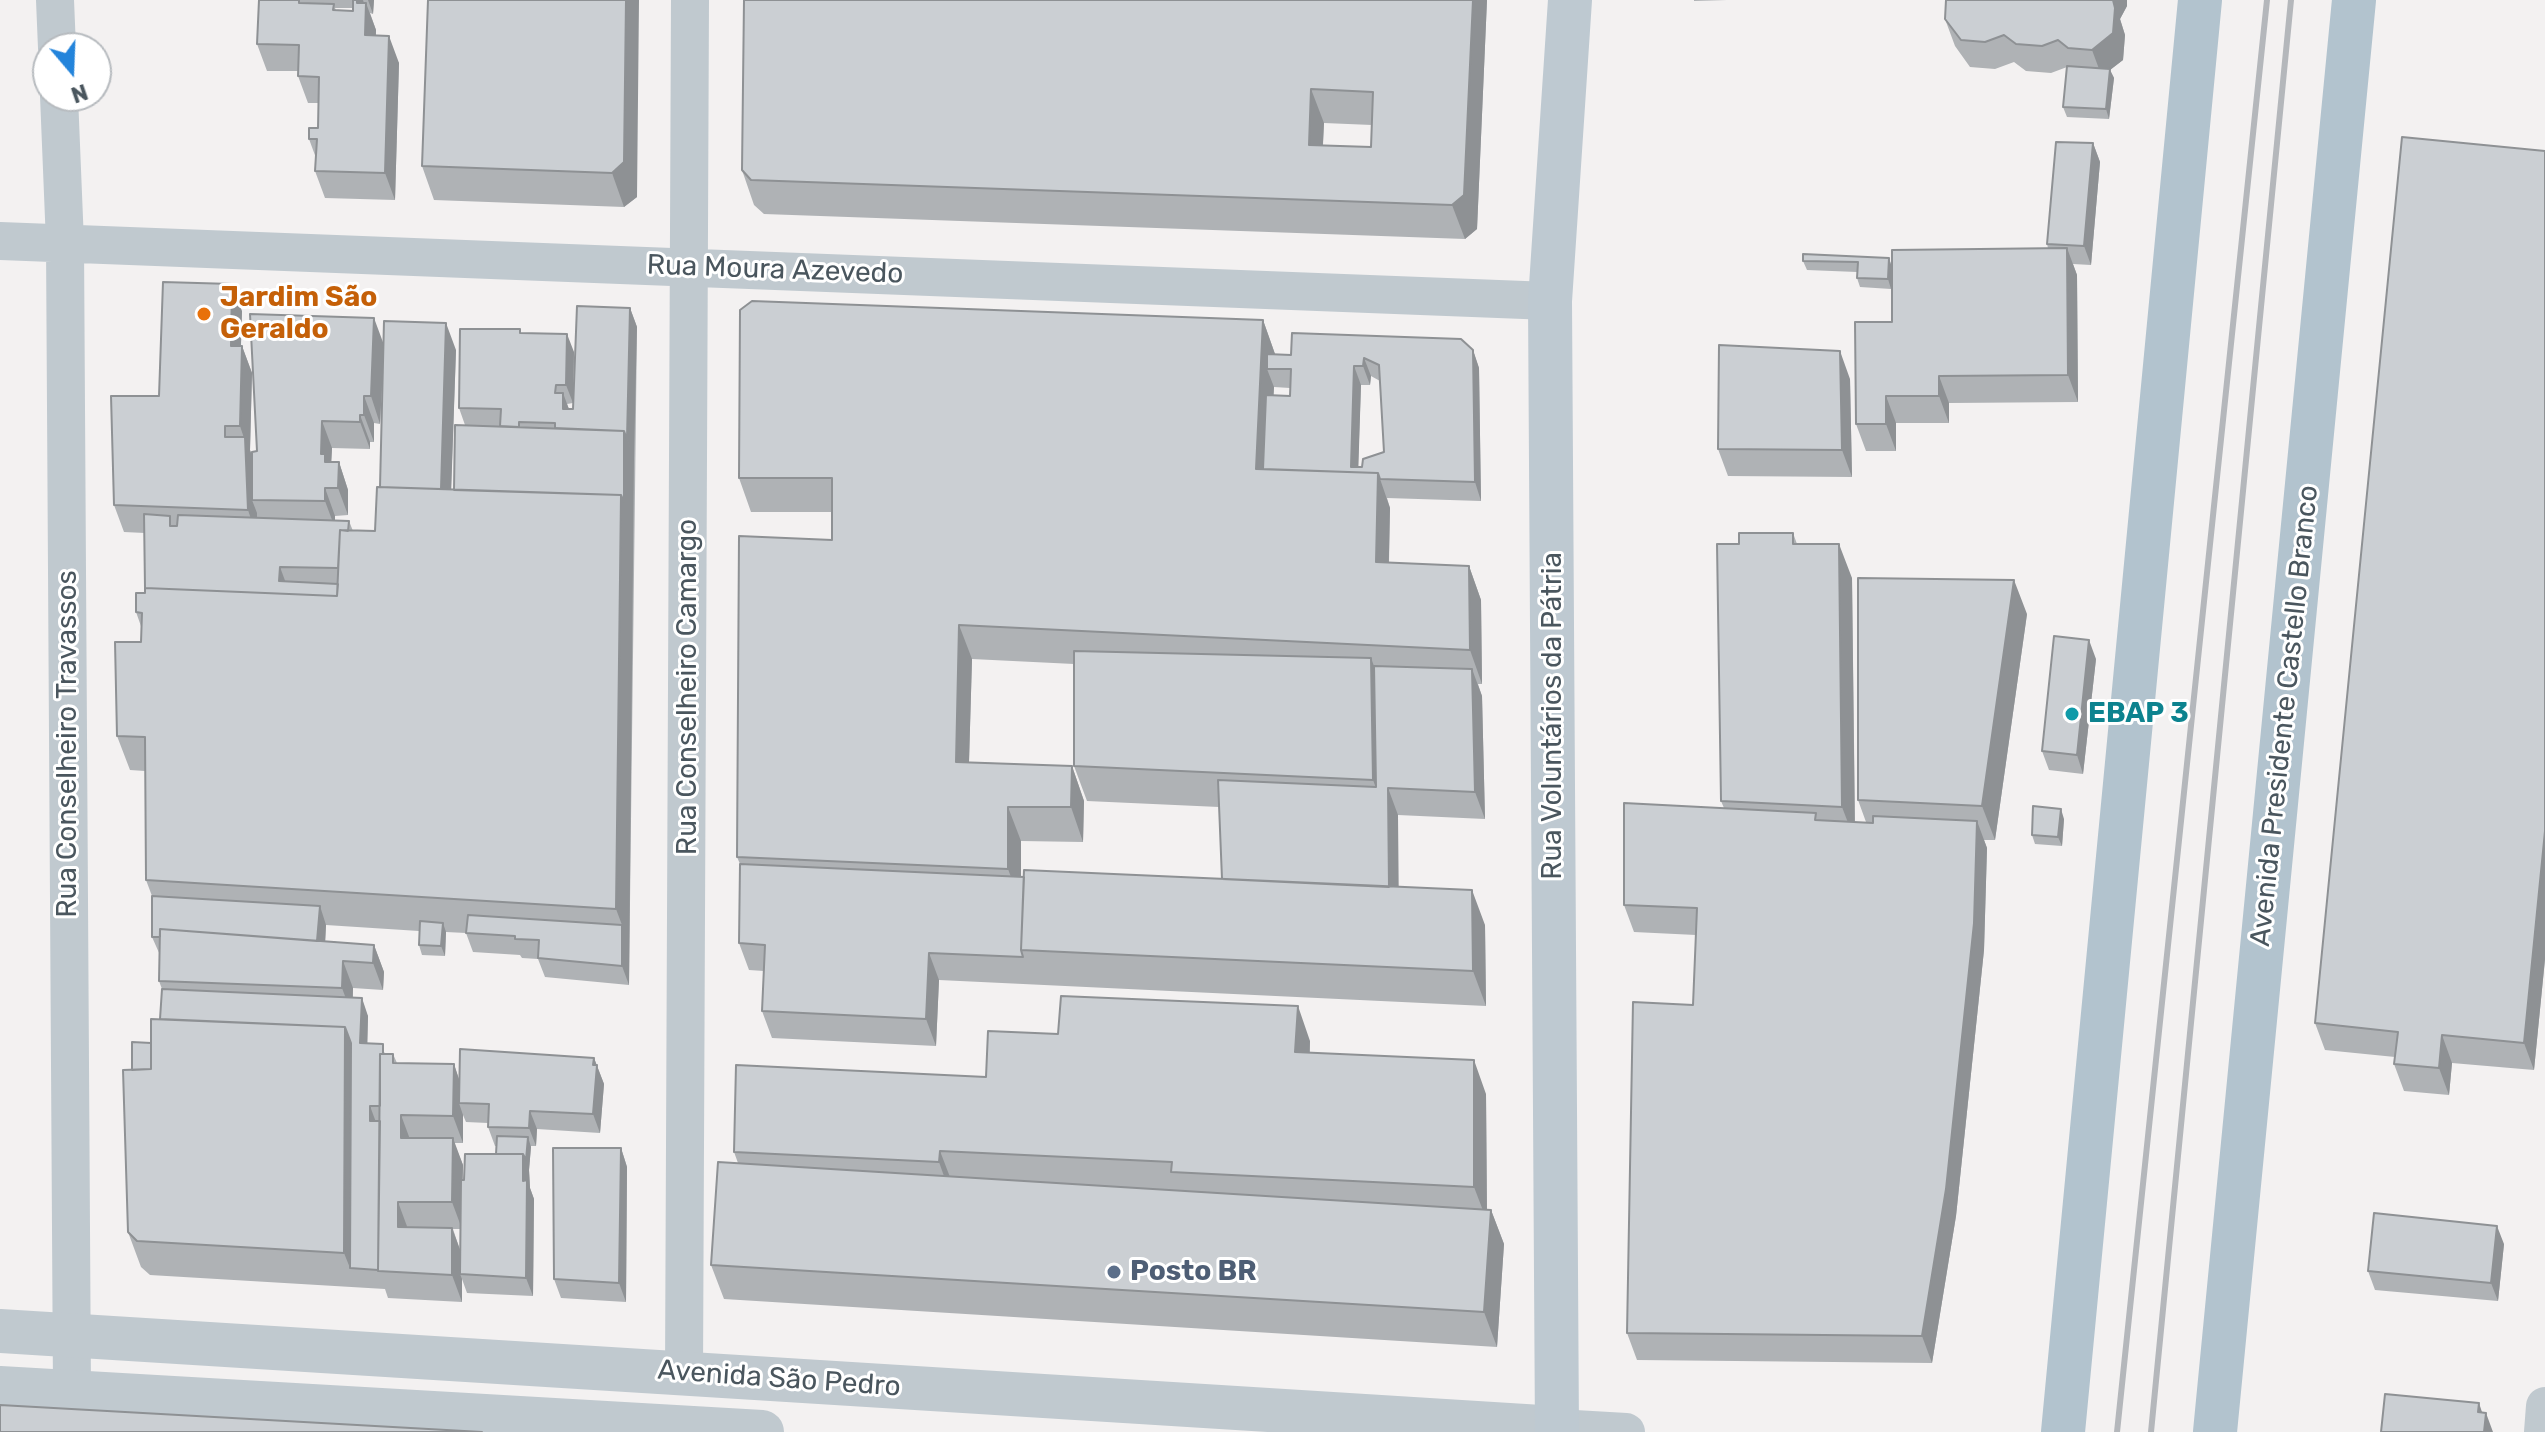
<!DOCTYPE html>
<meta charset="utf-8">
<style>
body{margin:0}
#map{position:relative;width:2545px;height:1432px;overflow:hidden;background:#f3f1f1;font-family:Rubik,sans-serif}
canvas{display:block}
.north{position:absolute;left:32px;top:32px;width:80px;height:80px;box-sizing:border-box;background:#fff;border:2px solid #b7bbbf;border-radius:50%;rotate:161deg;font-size:22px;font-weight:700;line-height:32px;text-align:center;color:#4a565e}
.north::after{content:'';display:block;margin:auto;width:28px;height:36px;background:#2384db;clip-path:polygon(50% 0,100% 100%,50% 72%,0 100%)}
</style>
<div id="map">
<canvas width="2545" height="1432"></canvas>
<div class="north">N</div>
</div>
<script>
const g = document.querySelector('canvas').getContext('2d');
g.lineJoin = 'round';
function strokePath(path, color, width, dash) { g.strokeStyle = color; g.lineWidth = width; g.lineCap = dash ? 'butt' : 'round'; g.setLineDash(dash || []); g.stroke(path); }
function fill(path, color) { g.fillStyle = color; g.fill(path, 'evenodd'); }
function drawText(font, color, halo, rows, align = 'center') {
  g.font = font + ' Rubik,sans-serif'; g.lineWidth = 6; g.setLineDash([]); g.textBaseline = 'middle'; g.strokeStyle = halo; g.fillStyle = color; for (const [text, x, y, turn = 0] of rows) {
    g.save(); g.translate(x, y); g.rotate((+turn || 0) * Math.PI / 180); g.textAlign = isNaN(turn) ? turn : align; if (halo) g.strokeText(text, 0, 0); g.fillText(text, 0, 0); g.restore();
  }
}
strokePath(new Path2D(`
 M55 0 57 48
 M59 96 65 243 72 1392
 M0 241 1550 301
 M684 1373 690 0
 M1557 1428 1626 1432
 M2543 1432 2545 1406`), '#c0c9cf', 38);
strokePath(new Path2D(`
 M0 1331 1557 1428
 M0 1388 762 1432`), '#c0c9cf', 44);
strokePath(new Path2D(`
 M1557 1432 1550 301 1570 0`), '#bec9d1', 44);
strokePath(new Path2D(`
 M2063 1432 2200 0
 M2215 1432 2354 0`), '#b2c3ce', 44);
strokePath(new Path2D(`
 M2117 1432 2267 0
 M2151 1432 2291 0`), '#b4b7bb', 6);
fill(new Path2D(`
 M259 0H374L373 14 370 13 376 30V35L399 63 395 200 325 198 315 171 316 158 309 139 318 128V103H308L298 76V71H267L257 44ZM335 8H353V11L336 10Z
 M428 0 637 197 624 207 434 200 422 166Z
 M744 0H1487L1477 229 1465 239 764 214 754 205 742 170ZM1324 123 1372 125 1371 147 1323 145Z
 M1694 0H1727L1694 1Z
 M1946 0H2127V6L2120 19 2125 35 2123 60 2110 70 2114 78 2109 119 2067 117 2063 107 2067 67 2051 73 2026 71 2014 62 1995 69 1970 67 1955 46 1945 19Z
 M2093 143 2100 162 2091 265 2073 264 2077 275 2078 402 1949 403V423H1896V451H1866L1856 424 1892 322V273L1891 289 1860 287 1857 278V272L1807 270 1803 261 1889 258 1892 267 2048 248 2047 244Z
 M2545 151V959L2534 1070 2452 1063 2449 1095 2404 1091 2394 1064 2395 1057 2325 1050 2315 1023Z
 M630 308 637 327 629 985 545 977 538 959 522 958 520 955 473 952 466 933 446 932 445 956 422 955 419 945V931L326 925 325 941 374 945 384 972 383 990 353 988V997L368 1016 367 1043 387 1054H393L397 1063 454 1064 459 1080 594 1058 604 1084 600 1133 537 1129 536 1146H531L529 1170 530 1188 534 1199 533 1296 467 1293 462 1279V1302L388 1298 385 1289 150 1275 141 1267 128 1232 132 1070 151 1043 160 1019 162 989 159 981 160 955 152 937V896L146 880 145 771 130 770 117 736 141 642 142 629 136 612 145 593V533L124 532 114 505 159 396 242 311 241 346H242L252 373 250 450 252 456 384 344 456 350 451 489 454 490 465 425 459 408 521 333 574 352 573 403 567 404 569 409H573ZM383 373 380 487 375 531H353L349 521H335V516L348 515V490L339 462H331L332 448 370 449V442H374V423L380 424ZM463 1115 466 1122 488 1123V1127L495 1146H496V1154L464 1180H462L463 1165 454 1143H463ZM453 1229H461L460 1250Z
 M1263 320 1275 354 1291 355 1473 350 1479 368 1481 501 1387 498 1390 508 1389 563 1469 566 1481 600 1482 684H1478L1482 696 1485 819 1398 815V887L1485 925 1486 1006 939 980 936 1046 772 1038 762 1011 764 971 749 970 739 943 740 864 737 857 832 540V512H751L739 478ZM1371 376 1380 381 1384 452 1362 467H1358L1361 385H1370ZM1274 387 1290 388V396L1273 395ZM972 659 1074 664V766L1087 801 1219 807 1222 879 1021 877V841L1083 842 1084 801 1072 766 969 762Z
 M1850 379 1852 477 1728 476 1718 449Z
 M1793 533 1797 544 1852 578 1855 822H1866L1858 800 2027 614 1995 840H1984L1987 848 1984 950 1956 1216 1932 1363 1637 1360 1627 1333 1693 1005 1696 935 1634 932 1624 905 1724 808 1721 801 1739 544Z
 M2096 659 2083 774 2049 770 2042 751Z
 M2064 819 2062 846 2035 844 2032 835Z
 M1058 1034 1310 1041V1052L1486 1094 1487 1209 1491 1210 1504 1244 1497 1347 724 1299 711 1265 738 1163 734 1152 986 1077Z
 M621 1148 627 1167 626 1302 561 1298 554 1279Z
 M2504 1244 2498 1301 2375 1290 2368 1271Z`), '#afb2b5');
fill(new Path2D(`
 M357 0H363L366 9V3L376 30 375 62 365 35Z
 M368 0H374L373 14Z
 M626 0H639L637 197 624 207 612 173Z
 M1473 0H1487L1477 229 1465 239 1452 205Z
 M2113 0H2127V6L2120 19 2125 35 2123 60 2110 70 2114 78 2109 119 2106 109 2102 77 2092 50Z
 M389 36 399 63 395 200 385 173Z
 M1311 89 1324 123 1321 179 1309 145Z
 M2093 143 2100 162 2091 265 2084 246Z
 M2067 248 2077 275 2078 402 2068 375Z
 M1889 258 1892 268 1891 289 1888 279Z
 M232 284 242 311 240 373 231 346Z
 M630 308 637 327 634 458 627 439Z
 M374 318 384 345 380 424 371 396Z
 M1263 320 1275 354 1267 369 1274 387 1270 485 1256 469Z
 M446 323 456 350 450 524 440 497Z
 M567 334 574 352 573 403 566 385Z
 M242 346 252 373 250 450 255 464 252 500 257 513V537L248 510 245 441 240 426Z
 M1473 350 1479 368 1481 501 1475 482Z
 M1840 351 1850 379 1852 477 1842 450Z
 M1364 358 1371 376 1370 385 1363 366Z
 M1354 366 1361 385 1358 478 1351 467Z
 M1939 376 1949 403V423L1939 396Z
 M563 393 570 412 563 409Z
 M364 396 374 423V442L364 415Z
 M1886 396 1896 423V451L1886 424Z
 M360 415 370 442V449L360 422Z
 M322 421 332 448 331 469 335 481V489L321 454Z
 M624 431 634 458 629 985 622 966V925L616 909 621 495Z
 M339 462 348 490V515L338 488Z
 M1378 473 1390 508 1388 597 1376 562Z
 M325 488 335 516V528L325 501Z
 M1839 544 1852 578 1855 841 1842 807Z
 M1469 566 1481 600 1482 684 1470 650Z
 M280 567 287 586 279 581Z
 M2014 580 2027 614 1995 840 1982 806Z
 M959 625 972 659 968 796 956 762Z
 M2089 640 2096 659 2083 774 2077 755Z
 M1371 658 1384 693 1386 814 1373 780Z
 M1472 669 1482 696 1485 819 1475 792Z
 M1072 766 1084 801 1083 842 1071 807Z
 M1388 788 1398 815 1399 921 1389 894Z
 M1008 807 1021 841V904L1008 869Z
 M2061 809 2064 819 2062 846 2058 837Z
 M1977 821 1987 848 1984 950 1956 1216 1932 1363 1922 1336Z
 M2545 831V959L2534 1070 2524 1043Z
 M1472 890 1485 925 1486 1006 1473 971Z
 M320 906 326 925 324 967 317 948Z
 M443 923 446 932 445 956 441 946Z
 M374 945 384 972 383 990 373 963Z
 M929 953 939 980 936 1046 926 1019Z
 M343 961 353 988 352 1015 342 988Z
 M362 998 368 1016 367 1061 360 1043Z
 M1298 1006 1310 1041 1308 1086 1295 1052Z
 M345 1027 358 1061 350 1268 344 1253Z
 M2442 1035 2452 1063 2449 1095 2439 1068Z
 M594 1058 604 1084 600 1133 593 1114Z
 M1474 1060 1486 1094 1487 1221 1474 1187Z
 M454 1064 463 1091 459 1103 463 1115V1143L453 1116Z
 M370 1106 377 1125 370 1121Z
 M530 1111 537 1129 536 1146 529 1128Z
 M401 1115 411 1142 401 1138Z
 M528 1137 531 1147 529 1170 530 1188 534 1199 533 1296 526 1278 523 1181V1154Z
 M453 1138 463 1165 462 1229 452 1202Z
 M621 1148 627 1167 626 1302 619 1283Z
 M940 1151 953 1185 951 1196 939 1162Z
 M398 1202 408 1229 398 1227Z
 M1491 1210 1504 1244 1497 1347 1484 1312Z
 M2497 1226 2504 1244 2498 1301 2491 1283Z
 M452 1228 462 1255 460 1274 462 1279V1302L452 1275Z
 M2479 1403 2485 1421 2486 1413 2493 1432H2484L2478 1412Z`), '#8e9194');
const building = new Path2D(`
 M259 0H299V3L334 4 333 10 353 11V0H357V3H366L365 35 389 36 385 173 315 171 317 139H309V128H318L319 77 298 76 299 45 257 44Z
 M428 0H626L624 162 612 173 422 166Z
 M744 0H1473L1464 195 1452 205 751 180 742 170ZM1311 89 1373 92 1371 147 1309 145Z
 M1946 0H2113L2115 8 2113 33 2092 50 2068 48 2058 40 2042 46 2016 44 2004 35 1985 42 1961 40 1945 19Z
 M2067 66 2110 69 2106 109 2063 107Z
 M2402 137 2545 151V831L2524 1043 2442 1035 2439 1068 2394 1064 2398 1032 2315 1023Z
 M2056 142 2093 143 2084 246 2047 244Z
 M2067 248 2068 375 1939 376V396H1886V424H1856L1855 322H1892V250Z
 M1803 254 1889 258 1888 279 1857 278 1858 262 1803 261Z
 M163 282 232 284 231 346H242L240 426H225V437H245L248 510 114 505 111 396H159Z
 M752 301 1263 320 1256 469 1378 473 1376 562 1469 566 1470 650 959 625 956 762 1072 766 1071 807H1008V869L737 857 739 536 832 540V478H739L740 310Z
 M577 306 630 308 627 439 624 431 555 428V423L519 422V427L500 426 501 409 459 408 460 329H520V333L567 334 566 385H556L555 393H563V409H573Z
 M250 314 374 318 371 396H364V415H360V422L322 421 321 454H325V462H339L338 488H325V501L252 500V452L257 451Z
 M384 321 446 323 441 489 380 487Z
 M1292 333 1461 339 1473 350 1475 482 1380 479 1378 473 1263 469 1266 395 1290 396 1291 369H1267V354L1291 355ZM1364 358 1379 365 1384 452 1363 459 1362 467H1351L1354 366H1363Z
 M1719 345 1840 351 1842 450 1718 449Z
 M455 425 624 431V502L621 495 454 490Z
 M377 487 621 495 616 909 146 880 145 737 117 736 115 642H141L142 613 136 612V593H145V588L337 596 340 530 375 531Z
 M144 514 170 516V526H177L178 515 349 521 348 531 340 530 338 568 280 567 279 581 338 584 337 596 145 588Z
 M1739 533H1793V544H1839L1842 807 1721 801 1717 544H1739Z
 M1858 578 2014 580 1982 806 1858 800Z
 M2054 636 2089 640 2077 755 2042 751Z
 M1074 651 1371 658 1373 780 1074 766Z
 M1374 666 1472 669 1475 792 1388 788 1389 887 1222 879 1218 780 1376 787Z
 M1624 803 1816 813 1815 820 1873 823V816L1977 821 1974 923 1946 1189 1922 1336 1627 1333 1633 1002 1693 1005 1697 908 1624 905Z
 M2033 806 2061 809 2058 837 2032 835Z
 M740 864 1024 877 1021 950 1023 957 929 953 926 1019 762 1011 765 945 739 943Z
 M1024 870 1472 890 1473 971 1021 950Z
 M152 896 320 906 317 941 160 929V937H152Z
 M468 915 622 925V966L538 958 539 940 515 939V936L466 933Z
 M420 921 443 923 441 946 419 945Z
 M160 929 374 945 373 963 343 961 342 988 159 981Z
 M162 989 362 998 360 1043 383 1044V1054H380V1106H370V1121H380L378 1270 350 1268 351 1043 345 1027 160 1019Z
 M1061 996 1298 1006 1295 1052 1474 1060V1187L1171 1172 1172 1162 940 1151 939 1162 734 1152 736 1065 986 1077 988 1031 1058 1034Z
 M151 1019 345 1027 344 1253 137 1241 128 1232 123 1070 151 1069Z
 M132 1042 151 1043V1069L132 1070Z
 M460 1049 594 1058 593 1065H597L593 1114 530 1111 529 1128 488 1127 489 1104 459 1103Z
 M380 1054H393V1063L454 1064 453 1116 401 1115V1138H453L452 1202H398V1227L452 1228V1275L378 1271Z
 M497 1136 528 1137 526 1160 523 1154H496Z
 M553 1148H621L619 1283 554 1279Z
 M465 1154H523V1181L527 1180 526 1278 460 1274 461 1180H464Z
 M718 1162 1491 1210 1484 1312 711 1265Z
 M2374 1213 2497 1226 2491 1283 2368 1271Z
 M2385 1394 2479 1403 2478 1412 2486 1413 2484 1432H2381Z
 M0 1405 482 1432H0Z`);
fill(building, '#cbcfd3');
strokePath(building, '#8e9194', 2);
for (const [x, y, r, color] of [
 [204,314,8,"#e8710a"],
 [2072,714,8,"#0f9aa8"],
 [1114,1272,8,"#5c6f8a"]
]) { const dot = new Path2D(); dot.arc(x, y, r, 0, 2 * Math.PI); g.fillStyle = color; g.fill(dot); strokePath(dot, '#fff', 3); }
drawText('28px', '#4a565e', '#fff', [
 ["Rua Moura Azevedo",775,270,2],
 ["Rua Conselheiro Camargo",688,687,-90],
 ["Rua Voluntários da Pátria",1553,716,-90],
 ["Avenida Presidente Castello Branco",2285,716,-84],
 ["Rua Conselheiro Travassos",68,744,-90],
 ["Avenida São Pedro",779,1379,4]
]);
drawText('bold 28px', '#c56008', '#fff', [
 ["Jardim São",220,298],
 ["Geraldo",220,330]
], 'left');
drawText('bold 28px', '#0d838f', '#fff', [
 ["EBAP 3",2088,714]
], 'left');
drawText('bold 28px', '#4e5e75', '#fff', [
 ["Posto BR",1130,1272]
], 'left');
</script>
